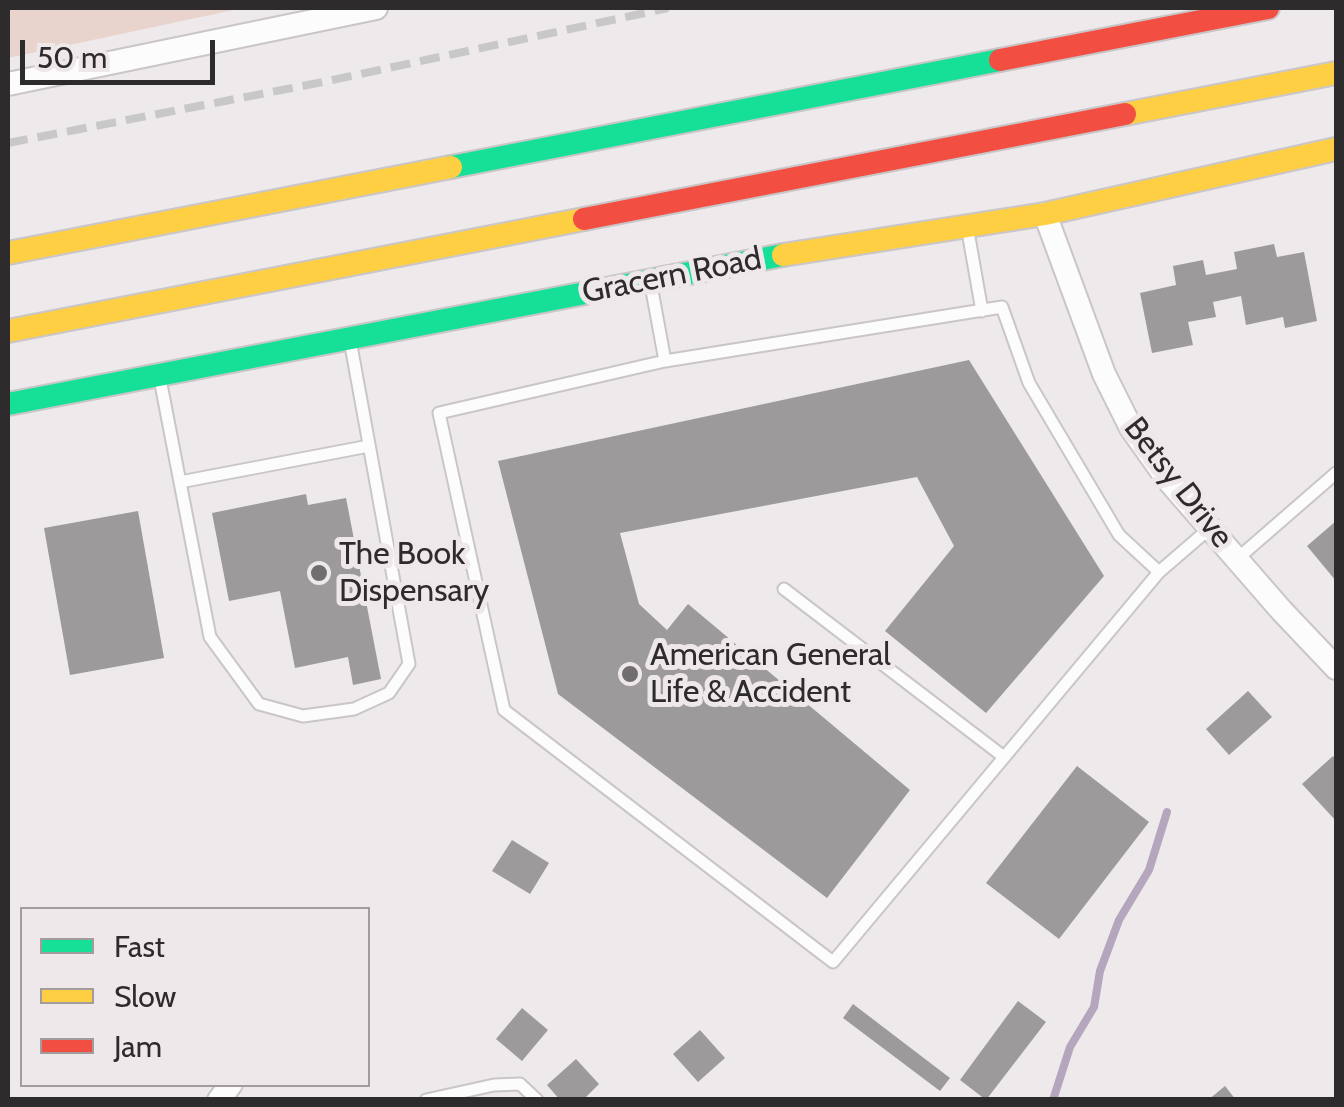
<!DOCTYPE html>
<style>
body{margin:0}
#map{position:relative;width:1344px;height:1107px;overflow:hidden;background:#eee9eb;font-family:Cabin,sans-serif}
canvas{display:block}
.frame{position:absolute;inset:0;border:10px solid #2e2b2c;pointer-events:none}
.legend{position:absolute;left:20px;top:907px;width:350px;height:180px;box-sizing:border-box;background:#efe8ea;border:2px solid #a29c9e;margin:0;padding:12px 18px;list-style:none;font-size:30px;color:#2e2b2c}
.legend li{display:flex;align-items:center;gap:20px;height:50px}
.legend b{width:50px;border:2px solid #a29c9e}
.scale{position:absolute;left:20px;top:40px;width:195px;height:45px;box-sizing:border-box;border:5px solid #2e2b2c;border-top:0;padding-left:12px;font-size:30px;line-height:35px;white-space:nowrap;color:#2e2b2c;-webkit-text-stroke:8px #efe8ea;paint-order:stroke}
</style>
<div id="map">
<canvas width="1344" height="1107"></canvas>
<div class="frame"></div>
<ul class="legend">
<li><b style="height:12px;background:#16e098"></b>Fast</li>
<li><b style="height:12px;background:#ffcf43"></b>Slow</li>
<li><b style="height:12px;background:#f24e42"></b>Jam</li>
</ul>
<div class="scale">50 m</div>
</div>
<script>
const g = document.querySelector('canvas').getContext('2d');
g.lineJoin = 'round';
function fill(path, color) { g.fillStyle = color; g.fill(path, 'evenodd'); }
function strokePath(path, color, width, dash) { g.strokeStyle = color; g.lineWidth = width; g.lineCap = dash ? 'butt' : 'round'; g.setLineDash(dash || []); g.stroke(path); }
function drawText(font, color, halo, rows, align = 'center') {
  g.font = font + ' Cabin,sans-serif'; g.lineWidth = 10; g.setLineDash([]); g.textBaseline = 'middle'; g.strokeStyle = halo; g.fillStyle = color; for (const [text, x, y, turn = 0] of rows) {
    g.save(); g.translate(x, y); g.rotate((+turn || 0) * Math.PI / 180); g.textAlign = isNaN(turn) ? turn : align; if (halo) g.strokeText(text, 0, 0); g.fillText(text, 0, 0); g.restore();
  }
}
fill(new Path2D(`
 M8 8H243L8 58Z`), '#e8d4cd');
strokePath(new Path2D(`
 M1053 1100 1070 1047 1094 1007 1100 971 1119 920 1149 870 1167 812`), '#b5a6be', 8);
fill(new Path2D(`
 M1274 244 1277 257 1304 252 1317 321 1285 328 1283 317 1246 325 1241 296 1213 302 1216 317 1188 322 1193 345 1152 353 1140 293 1176 285 1173 266 1203 260 1206 275 1237 269 1234 252Z
 M969 360 1104 576 986 713 885 631 954 546 917 477 620 533 639 604 667 630 688 604 910 790 827 898 558 694 498 461Z
 M306 494 308 505 346 498 381 679 353 685 348 657 295 668 280 591 229 601 212 513Z
 M138 511 164 658 70 675 44 528Z
 M1336 521V581L1307 546Z
 M1248 691 1272 717 1229 755 1206 729Z
 M1333 756 1336 760V821L1302 784Z
 M1077 766 1149 822 1059 939 986 883Z
 M512 840 549 863 530 894 492 871Z
 M1018 1001 1046 1022 986 1100 960 1080Z
 M853 1004 950 1078 940 1091 843 1018Z
 M522 1008 548 1030 522 1061 496 1039Z
 M700 1030 725 1058 698 1082 673 1054Z
 M576 1059 599 1084 583 1100H560L547 1085Z
 M1225 1086 1236 1100H1208Z`), '#9d9a9c');
const lane = new Path2D(`
 M967 226 982 311
 M651 285 665 361 1002 307 1029 383 1119 535 1159 572 833 962 504 710 439 413 665 361
 M160 379 210 637 259 704 303 716 354 709 389 693 409 664 350 340
 M180 482 369 446
 M1237 559 1336 473
 M1159 572 1210 528
 M784 589 1004 757
 M426 1100 494 1085 520 1084 537 1100`);
const street = new Path2D(`
 M8 84 376 8
 M1045 214 1104 374 1131 428 1168 480 1281 610 1336 668
 M219 1100 231 1084`);
const fast = new Path2D(`
 M451 167 1000 60
 M8 404 783 255`);
const slow = new Path2D(`
 M1125 114 1336 73
 M8 253 451 167
 M783 255 1045 214 1336 149
 M8 331 584 219`);
const jam = new Path2D(`
 M1000 60 1268 8
 M584 219 1125 114`);
strokePath(lane, '#cac6c8', 15);
strokePath(street, '#cac6c8', 26);
strokePath(fast, '#cac6c8', 26);
strokePath(slow, '#cac6c8', 26);
strokePath(jam, '#cac6c8', 26);
strokePath(lane, '#fcfcfc', 11);
strokePath(street, '#fcfcfc', 22);
strokePath(fast, '#16e098', 22);
strokePath(slow, '#ffcf43', 22);
strokePath(jam, '#f24e42', 22);
strokePath(new Path2D(`
 M8 143 323 82 668 8`), '#c9c8c8', 8, [20, 10]);
for (const [x, y, r, color] of [
 [319,573,10,"#716e6f"],
 [630,674,10,"#716e6f"]
]) { const dot = new Path2D(); dot.arc(x, y, r, 0, 2 * Math.PI); g.fillStyle = color; g.fill(dot); strokePath(dot, '#efe8ea', 4); }
drawText('32px', '#2e2b2c', '#efe8ea', [
 ["Gracern Road",672,276,-11],
 ["Betsy Drive",1178,483,52]
]);
drawText('32px', '#2e2b2c', '#efe8ea', [
 ["The Book",339,555],
 ["Dispensary",339,592],
 ["American General",650,656],
 ["Life & Accident",650,693]
], 'left');
</script>
